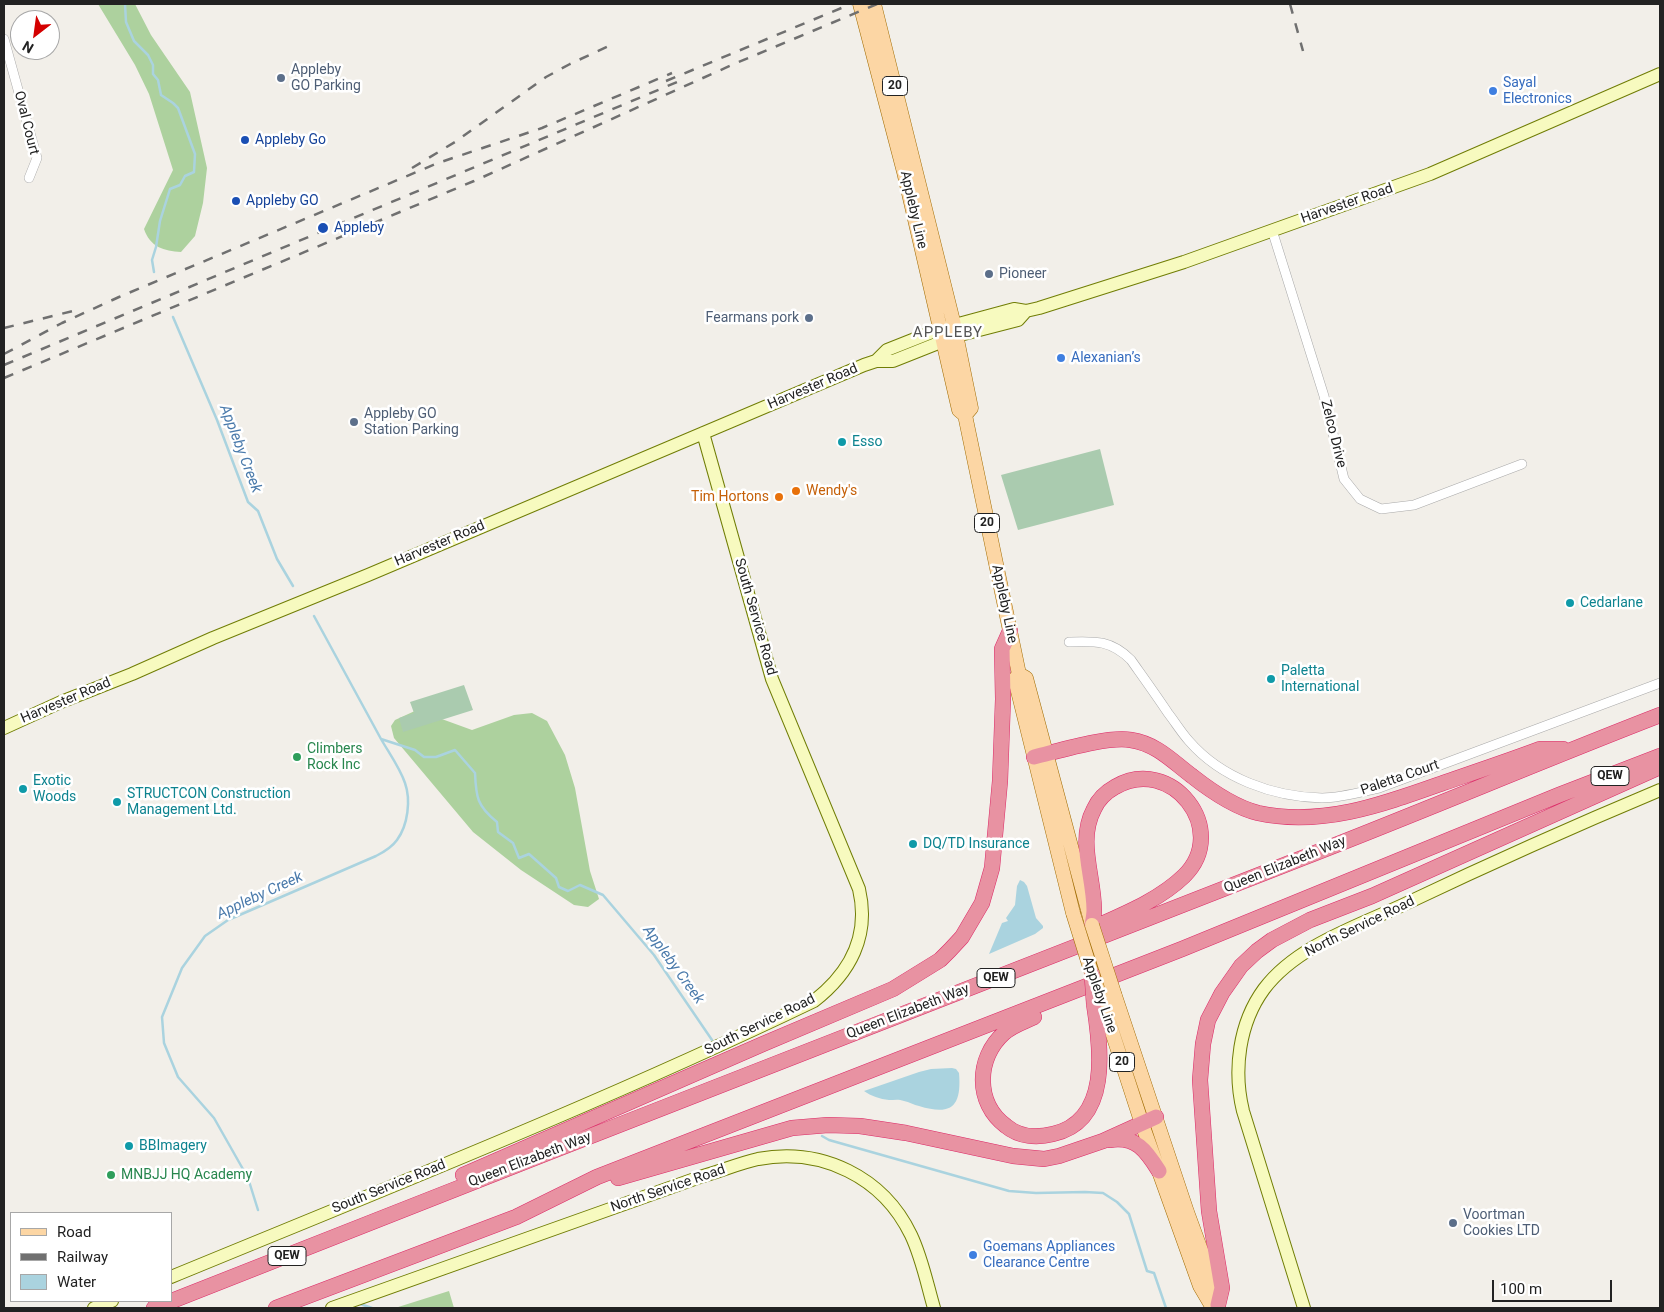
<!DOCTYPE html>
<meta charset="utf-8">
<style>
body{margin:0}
#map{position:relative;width:1664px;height:1312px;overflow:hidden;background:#f2efe9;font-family:Roboto,sans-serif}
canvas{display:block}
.frame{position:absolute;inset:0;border:5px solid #222;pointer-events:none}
.legend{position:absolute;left:10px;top:1212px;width:162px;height:90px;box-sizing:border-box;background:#fff;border:1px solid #a7a7a7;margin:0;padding:6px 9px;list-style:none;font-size:15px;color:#222}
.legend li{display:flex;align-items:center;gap:10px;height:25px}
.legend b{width:25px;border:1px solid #a7a7a7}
.north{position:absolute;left:10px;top:10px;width:50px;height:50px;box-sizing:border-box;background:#fff;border:1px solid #a7a7a7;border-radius:50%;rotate:210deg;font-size:14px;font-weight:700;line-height:20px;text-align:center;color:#222}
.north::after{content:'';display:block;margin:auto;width:18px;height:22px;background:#d40000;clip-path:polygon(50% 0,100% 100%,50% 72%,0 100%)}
.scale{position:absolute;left:1492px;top:1280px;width:120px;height:22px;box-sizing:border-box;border:2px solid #222;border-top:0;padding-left:6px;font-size:15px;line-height:18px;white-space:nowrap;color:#222;-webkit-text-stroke:4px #fff;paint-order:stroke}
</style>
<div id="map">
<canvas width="1664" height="1312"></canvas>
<div class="frame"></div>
<ul class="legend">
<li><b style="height:6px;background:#fcd6a4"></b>Road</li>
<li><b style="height:6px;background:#707070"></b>Railway</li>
<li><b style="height:14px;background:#aad3df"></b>Water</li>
</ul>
<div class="north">N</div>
<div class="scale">100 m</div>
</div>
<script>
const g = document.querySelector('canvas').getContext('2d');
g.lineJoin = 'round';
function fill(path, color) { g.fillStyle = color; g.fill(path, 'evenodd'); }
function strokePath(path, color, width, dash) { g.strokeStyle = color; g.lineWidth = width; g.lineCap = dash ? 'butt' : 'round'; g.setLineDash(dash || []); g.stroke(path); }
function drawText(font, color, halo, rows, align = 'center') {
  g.font = font + ' Roboto,sans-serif'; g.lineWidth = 5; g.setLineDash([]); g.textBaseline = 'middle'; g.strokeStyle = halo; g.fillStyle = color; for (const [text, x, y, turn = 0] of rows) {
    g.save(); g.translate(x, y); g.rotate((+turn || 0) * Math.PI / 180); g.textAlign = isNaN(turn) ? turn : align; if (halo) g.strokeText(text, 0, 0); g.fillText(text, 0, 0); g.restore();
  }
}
fill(new Path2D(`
 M98 4H135L151 35 190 92 207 168 203 203 195 236 181 252C164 251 150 247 144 229L173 170 149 94 135 65Z
 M417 710 472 730 514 715 532 713 547 721 565 755 575 788 590 871 599 899 588 907 574 905 521 870 473 832 394 738 391 726 395 720Z
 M449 1291 454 1308H395Z`), '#add19e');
fill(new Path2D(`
 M1100 449 1114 505 1018 530 1001 475Z
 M464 685 473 710 403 732 399 718 414 713 410 702Z`), '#aacbaf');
fill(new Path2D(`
 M1020 880 1024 882 1027 886 1036 918 1043 926V928L1035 934 989 954 1002 923 1008 921 1006 918 1015 905 1017 886Z
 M952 1068 956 1069 959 1073C962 1107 951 1116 919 1106 914 1105 909 1102 904 1101 899 1099 894 1100 889 1100 880 1099 871 1096 864 1091L919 1072 931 1069Z`), '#aad3df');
strokePath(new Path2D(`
 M125 4 126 22 134 41 148 55 153 65V74L158 80 161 95 173 103 178 108 195 154 194 172 185 176 180 185 170 189 160 221 156 247 152 260 154 272
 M173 317 217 420 248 502 258 511 277 559 293 586
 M314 616 381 739 415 750 424 757H436L455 750 475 773C476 797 477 806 497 822L498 832 513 843 519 858 529 854 556 878 559 887 568 891 580 885 603 895 654 955 712 1040
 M822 1136 829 1140 1009 1191 1036 1193 1085 1192 1103 1193 1117 1202 1129 1214 1147 1271 1154 1273 1166 1308
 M258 1210 248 1178 214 1118 178 1077 164 1043 162 1017 182 968 205 936 228 920 376 856C384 852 392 847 397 840 408 825 411 800 405 783 400 768 389 753 381 739
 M360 1304 372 1308`), '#aad3df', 2.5);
const street = new Path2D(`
 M4 39 37 158 29 178
 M1272 230 1324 396 1344 479 1360 499 1381 509 1414 505 1522 464
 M1069 642C1095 641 1111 640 1131 660 1143 677 1156 695 1168 713 1175 722 1181 732 1189 741 1221 778 1273 797 1322 798 1341 798 1361 792 1379 788L1660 683`);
const secondary = new Path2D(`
 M876 361 887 350 940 329 1014 309 1026 311 1039 308 1184 262 1430 174 1660 74
 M4 728 61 702 132 674 213 638 368 575 864 365 876 361H893L956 336 1018 320 1026 311
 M171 1277C387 1188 604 1102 814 1001 850 973 870 936 859 889L772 679 703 433
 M94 1308 112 1301
 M332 1308 703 1176C721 1171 740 1163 758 1159 822 1147 883 1177 911 1235 922 1258 927 1284 934 1308
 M1304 1308 1243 1111C1233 1070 1239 1023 1264 989 1296 946 1358 926 1405 904 1489 864 1574 826 1660 790`);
const primary = new Path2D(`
 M860 4 904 172 959 410 965 415 1019 674 1015 679 1073 913
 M874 4 954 325 971 408 965 415
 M1019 674 1026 678 1092 925
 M1115 996 1187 1212 1213 1283 1218 1306
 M1102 1001 1142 1124 1200 1286 1213 1308`);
const highway = new Path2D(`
 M1034 757C1059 751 1107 736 1131 740 1157 744 1172 761 1192 776 1211 791 1234 807 1258 813 1322 827 1384 804 1443 783 1475 772 1508 761 1540 749H1563
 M1082 933C1116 917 1156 903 1184 876 1231 830 1171 754 1115 787 1106 792 1098 800 1094 809 1077 841 1094 876 1094 910 1094 915 1093 920 1092 925
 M1034 1017C1024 1022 1013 1025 1004 1033 976 1058 975 1103 1006 1126 1019 1137 1037 1138 1053 1134 1111 1121 1101 1048 1094 1004
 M1110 1140C1136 1136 1146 1150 1159 1171
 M463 1175 763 1044 893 989 940 960 950 950 962 937 982 903 992 868 1000 781 1003 699 1002 649 1010 631
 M618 1178 792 1128 828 1125 860 1126 906 1133 1013 1156 1044 1159 1059 1156 1103 1141 1156 1117
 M1218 1305 1222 1288 1209 1211 1200 1080 1203 1044 1208 1020 1222 993 1241 966 1257 951 1272 940 1310 920 1372 896 1660 767
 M154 1308C537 1156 922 1007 1305 857 1424 811 1541 761 1660 715
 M276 1308 516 1217 597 1177 1182 949 1559 795 1660 756`);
strokePath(street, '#a9a9a9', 10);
strokePath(secondary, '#707d05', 14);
strokePath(primary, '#a06b00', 15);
strokePath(highway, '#dc2a67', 16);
strokePath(street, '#fff', 9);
strokePath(secondary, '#f7fabf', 12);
strokePath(primary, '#fcd6a4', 14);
strokePath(highway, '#e892a2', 15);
strokePath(new Path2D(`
 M1290 4 1303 51
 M666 81 851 4
 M412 168 455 142 546 77 570 64 615 43
 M4 328 81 309
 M4 354 62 323 119 297 438 163 542 128 672 73
 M4 365 677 82
 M4 378 474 181 734 64 877 4`), '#707070', 2.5, [10, 10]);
const primaryBridge = new Path2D(`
 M1073 913 1092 974 1102 1001
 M1092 925 1115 996`);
const highwayBridge = new Path2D(`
 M1092 974 1094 1004`);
strokePath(primaryBridge, '#a06b00', 15, []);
strokePath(highwayBridge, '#dc2a67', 16, []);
strokePath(primaryBridge, '#fcd6a4', 14);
strokePath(highwayBridge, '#e892a2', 15);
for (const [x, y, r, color] of [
 [281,78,5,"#5c6f8a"],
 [1493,91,5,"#3f7fe0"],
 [245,140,5,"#1a4fb4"],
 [236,201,5,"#1a4fb4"],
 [323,228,6,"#1a4fb4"],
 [989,274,5,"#5c6f8a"],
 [809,318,5,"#5c6f8a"],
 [1061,358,5,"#3f7fe0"],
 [354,422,5,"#5c6f8a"],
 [842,442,5,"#0f9aa8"],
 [796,491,5,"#e8710a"],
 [779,497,5,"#e8710a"],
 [1570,603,5,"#0f9aa8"],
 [1271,679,5,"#0f9aa8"],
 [297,757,5,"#2e9e5b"],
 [23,789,5,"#0f9aa8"],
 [117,802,5,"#0f9aa8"],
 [913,844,5,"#0f9aa8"],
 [129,1146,5,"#0f9aa8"],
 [111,1175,5,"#2e9e5b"],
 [1453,1223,5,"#5c6f8a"],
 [973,1255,5,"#3f7fe0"]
]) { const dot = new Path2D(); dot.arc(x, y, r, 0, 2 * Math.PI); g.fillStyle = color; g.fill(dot); strokePath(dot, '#fff', 2); }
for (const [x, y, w] of [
 [895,86,25],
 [987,523,25],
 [1610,776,38],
 [996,978,38],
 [1122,1062,25],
 [287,1256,38]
]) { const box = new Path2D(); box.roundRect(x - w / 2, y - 9.5, w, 19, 4); g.fillStyle = '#fff'; g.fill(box); strokePath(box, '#222', 1); }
drawText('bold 12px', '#222', null, [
 ["20",895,86],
 ["20",987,523],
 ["QEW",1610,776],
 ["QEW",996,978],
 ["20",1122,1062],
 ["QEW",287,1256]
]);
drawText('14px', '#4e5e75', '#fff', [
 ["Appleby",291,70],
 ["GO Parking",291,86],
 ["Pioneer",999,274],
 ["Fearmans pork",799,318,"right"],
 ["Appleby GO",364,414],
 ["Station Parking",364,430],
 ["Voortman",1463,1215],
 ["Cookies LTD",1463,1231]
], 'left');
drawText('14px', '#366cbe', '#fff', [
 ["Sayal",1503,83],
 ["Electronics",1503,99],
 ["Alexanian’s",1071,358],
 ["Goemans Appliances",983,1247],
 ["Clearance Centre",983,1263]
], 'left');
drawText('14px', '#222', '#fff', [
 ["Oval Court",26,123,76],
 ["Harvester Road",1347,204,-19],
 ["Appleby Line",913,210,77],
 ["Harvester Road",813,387,-23],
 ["Zelco Drive",1333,434,76],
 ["Harvester Road",440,544,-23],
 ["Appleby Line",1004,604,78],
 ["South Service Road",755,617,74],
 ["Harvester Road",66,701,-23],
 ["Paletta Court",1400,778,-19],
 ["Queen Elizabeth Way",1285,865,-22],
 ["North Service Road",1360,927,-26],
 ["Appleby Line",1099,995,71],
 ["Queen Elizabeth Way",908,1012,-21],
 ["South Service Road",760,1025,-26],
 ["Queen Elizabeth Way",530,1160,-21],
 ["South Service Road",389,1187,-22],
 ["North Service Road",668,1189,-19]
]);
drawText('14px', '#164399', '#fff', [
 ["Appleby Go",255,140],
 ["Appleby GO",246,201],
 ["Appleby",334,228]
], 'left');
drawText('14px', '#0d838f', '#fff', [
 ["Esso",852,442],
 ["Cedarlane",1580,603],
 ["Paletta",1281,671],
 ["International",1281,687],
 ["Exotic",33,781],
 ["Woods",33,797],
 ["STRUCTCON Construction",127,794],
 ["Management Ltd.",127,810],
 ["DQ/TD Insurance",923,844],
 ["BBImagery",139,1146]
], 'left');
drawText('14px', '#c56008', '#fff', [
 ["Wendy's",806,491],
 ["Tim Hortons",769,497,"right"]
], 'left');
drawText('14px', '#27864d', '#fff', [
 ["Climbers",307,749],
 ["Rock Inc",307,765],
 ["MNBJJ HQ Academy",121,1175]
], 'left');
g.letterSpacing = '1px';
drawText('15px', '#555', '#fff', [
 ["APPLEBY",948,333]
]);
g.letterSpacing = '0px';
drawText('italic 15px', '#4a7aab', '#fff', [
 ["Appleby Creek",240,449,69],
 ["Appleby Creek",260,896,-25],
 ["Appleby Creek",673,965,54]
]);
</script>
